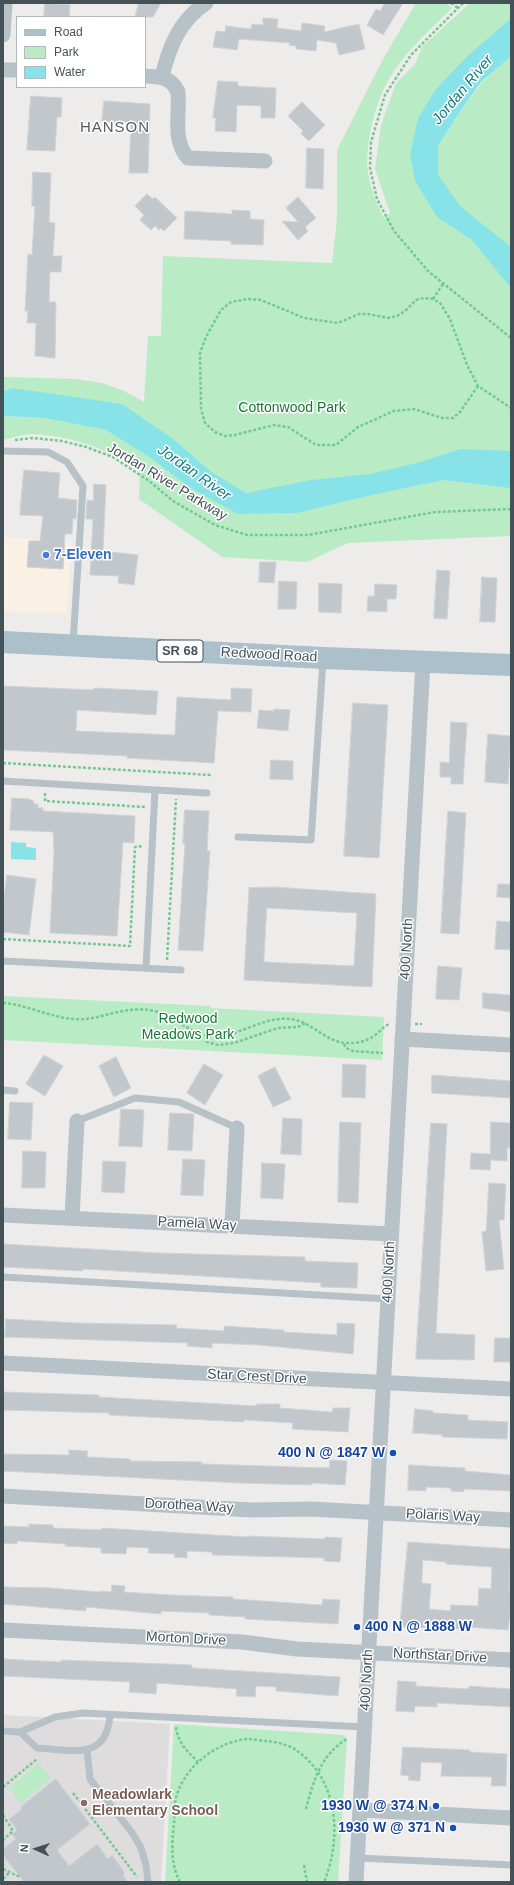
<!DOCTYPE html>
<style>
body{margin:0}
#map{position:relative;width:514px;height:1885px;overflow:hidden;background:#eeebeb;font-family:Helvetica,sans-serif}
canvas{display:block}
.frame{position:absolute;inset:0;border:4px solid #445258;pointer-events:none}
.legend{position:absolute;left:16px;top:16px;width:130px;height:72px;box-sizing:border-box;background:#fff;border:1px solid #b4babc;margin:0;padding:5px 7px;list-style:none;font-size:12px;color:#445258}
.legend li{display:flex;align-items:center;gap:8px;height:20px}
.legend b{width:20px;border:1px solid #b4babc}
.north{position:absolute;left:16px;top:1829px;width:40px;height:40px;-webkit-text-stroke:3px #fff;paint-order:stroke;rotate:273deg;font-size:11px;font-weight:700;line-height:16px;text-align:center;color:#445258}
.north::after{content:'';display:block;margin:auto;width:14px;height:18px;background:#445258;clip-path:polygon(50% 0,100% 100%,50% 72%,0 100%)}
</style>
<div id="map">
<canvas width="514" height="1885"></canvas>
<div class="frame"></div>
<ul class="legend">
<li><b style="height:5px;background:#abc0ca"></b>Road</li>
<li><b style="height:11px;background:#b9ecc5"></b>Park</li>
<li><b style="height:11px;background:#87e3e8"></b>Water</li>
</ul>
<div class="north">N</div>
</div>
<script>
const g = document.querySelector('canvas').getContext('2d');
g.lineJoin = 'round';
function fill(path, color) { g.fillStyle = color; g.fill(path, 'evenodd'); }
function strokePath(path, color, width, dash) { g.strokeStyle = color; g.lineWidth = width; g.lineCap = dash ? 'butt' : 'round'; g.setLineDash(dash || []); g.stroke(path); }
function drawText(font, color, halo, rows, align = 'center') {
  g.font = font + ' Helvetica,sans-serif'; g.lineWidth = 3; g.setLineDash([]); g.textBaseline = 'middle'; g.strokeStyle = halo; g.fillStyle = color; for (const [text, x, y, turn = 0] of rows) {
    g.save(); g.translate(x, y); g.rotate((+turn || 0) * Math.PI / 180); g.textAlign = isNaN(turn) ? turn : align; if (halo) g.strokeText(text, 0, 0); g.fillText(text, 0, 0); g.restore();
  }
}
fill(new Path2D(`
 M3 537 71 542 67 613 3 611Z`), '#faf0e3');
fill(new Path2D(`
 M3 1715 170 1724 161 1882H3Z`), '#dfdcdd');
fill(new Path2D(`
 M416 3H447L452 8C432 28 410 47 394 71 377 95 364 143 368 172 370 189 377 203 384 218L390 213 375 169 381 125 396 83 415 64 422 47 470 3H511V18L465 58 435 90 418 118 415 181 420 189 437 175 438 146 457 116 482 82 511 55V536L348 543 307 562 222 557 139 499 140 470C109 449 71 436 33 434 24 434 12 438 3 440V416L44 418 106 430 141 451 143 418 13 388 3 391V377L75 379 102 383 122 390 144 402 148 336H161L163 256 332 263 337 219V150L383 59Z
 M3 996 211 1006V1008L384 1017 382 1060 3 1040Z
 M174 1724 344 1735 347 1739 338 1882H165Z
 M39 1763 51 1778 21 1803 9 1788Z`), '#b9ecc5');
fill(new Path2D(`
 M511 18V56L481 82 457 116 438 146V175L461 207 511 247V288L472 240 437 217 415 181 410 154 418 118 435 90 465 58Z
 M13 388 122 404 172 438 210 471 246 493 311 480 370 474 417 463 460 449 511 451V488L443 480 372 495 297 513 238 514 189 487 151 458 106 430 44 418 3 416V391Z
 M11 842 26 843V847L36 848V860L11 859Z`), '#87e3e8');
const building = new Path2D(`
 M45 3 70 5 69 17 44 16Z
 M139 3H161L153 17H135Z
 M385 3H403L383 35 367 25 376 9 380 11Z
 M263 18 278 19 277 28 301 31 302 23 325 26 324 32 359 24 365 49 339 55 336 43 317 40 316 51 296 49V46L289 45 290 43 239 39 237 50 213 47 216 31 225 32 226 26 251 29 252 24 263 25Z
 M218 81 238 82V86L276 88 275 118H261V106L237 105 236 132 215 131 216 118H213Z
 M31 96 62 98 61 117H57L55 151 27 150Z
 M104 101 150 104 148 173H129L131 123 102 121Z
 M302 102 325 125 309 141 301 134 303 131 288 116Z
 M307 148 324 149 323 189 306 188Z
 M33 172 51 173 49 222 55 223 53 256H62L61 272H50L49 302H56L55 358 35 356 36 323H27L28 311H25L28 254 32 255 35 206H32Z
 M147 194 153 199 155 197 177 218 164 231 161 228 159 230 155 226 151 230 140 220 144 215 135 206Z
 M298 197 316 218 305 227 308 231 298 240 282 221 298 222 286 208Z
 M232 210 250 211V219L264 220 263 245 231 244V241L184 239 185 211 232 214Z
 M24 470 60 473 58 498 77 500 76 519 73 518 72 534H65L63 569 27 567 29 541H40L43 516 20 515Z
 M94 484 106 485 103 551 138 555 134 585 118 583 119 576 90 575 93 519H86L87 500 93 501Z
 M260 562H276L274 583 259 582Z
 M437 570 450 571 447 619 434 618Z
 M482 577 497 578 495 622H480Z
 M279 581 297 582 296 609H278Z
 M319 583 342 584 341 613 319 612Z
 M375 584 397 585 396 599H387V612L367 611 368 596H374Z
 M3 686 94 690V688L158 691 156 715 77 710 76 731 175 735 177 697 231 700V688L252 689 251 712 218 711 214 763 127 758V756L3 750Z
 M353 703 388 705 379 858 344 856Z
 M274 709 290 710 288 731 257 728 259 710 274 711Z
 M451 722 467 723 463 784H451V777H440V762L449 763Z
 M488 734 511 736 508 784 485 782Z
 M271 760 293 761V780L270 779Z
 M12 798 30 799V800L34 801V804H38V808H43V811L135 816 134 843 123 842 117 936 50 933 54 852 53 832 10 830Z
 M185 810 209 811 207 851H210L203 951 178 950 185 843H183Z
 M448 811 466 813 459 934 441 933Z
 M7 875 36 879 29 935 3 932V908Z
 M498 884H511V898L497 897Z
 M275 887 376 894 372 987 244 980 249 888ZM267 908 357 913 354 966 264 962Z
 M497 921 511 922V950L495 949Z
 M438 966 462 968 459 1000 436 999Z
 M483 993 511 995V1012L483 1008Z
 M44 1055 63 1066 45 1096 26 1084Z
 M116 1057 131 1088 114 1097 99 1066Z
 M204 1064 223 1075 205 1105 187 1093Z
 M343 1064 366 1065 365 1098 342 1097Z
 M275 1067 291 1099 273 1107 258 1076Z
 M432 1075 511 1081V1098L432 1093Z
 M10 1102 33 1103 31 1140 8 1139Z
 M121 1109 144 1110 142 1147 119 1146Z
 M170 1113 194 1114 192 1151 168 1150Z
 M283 1118 302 1119 301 1155 281 1154Z
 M340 1122 361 1123 358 1203 338 1202Z
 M491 1122 510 1123V1148H507V1161L491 1160 490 1170 470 1169 471 1153 490 1154Z
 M431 1123 447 1124 436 1333 475 1335 474 1360 416 1359Z
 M23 1151 46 1152 45 1188H22Z
 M183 1159 205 1160 203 1196 181 1195Z
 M103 1161 126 1162 124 1193 102 1192Z
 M262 1163 285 1164 283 1199 261 1198Z
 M489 1183 506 1184 504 1220H499L504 1269 486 1271 482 1232 486 1231Z
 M3 1244 159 1253 305 1257V1261L358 1263 357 1288 321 1287V1283L83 1269V1271L3 1267Z
 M6 1319 78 1323 177 1325 176 1328 224 1331V1326L284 1330V1332L337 1335V1323L355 1324 353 1354 259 1345 212 1343V1348L187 1346 188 1343 5 1337Z
 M495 1338H511V1362H494Z
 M3 1392 99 1395V1397L256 1406 257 1404H280V1408L332 1412 333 1408H350L348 1432 292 1429 293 1423 244 1420V1422L109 1415V1413L3 1410Z
 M415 1409 433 1411V1413L468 1415V1420L508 1422 507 1439 442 1437V1435L413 1433Z
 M69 1450 88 1451 87 1457 130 1459V1461L202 1462V1464L329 1468 330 1460 347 1461 345 1485 312 1483 311 1485 239 1483 3 1471V1454L69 1455Z
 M409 1465 465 1468V1471L511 1475V1491L464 1489V1492L451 1491V1488L426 1487V1491L408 1490Z
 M29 1524 53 1525V1528L102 1530V1528L247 1537V1536L325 1539V1537L342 1538 340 1562 324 1561V1558L212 1555V1552L187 1551V1558L174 1557 175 1554 148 1553 149 1548 127 1547 126 1554 101 1553V1548L65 1546 66 1544 17 1541V1544L3 1543V1526L29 1527Z
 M408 1542 511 1549 509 1590H511V1605L508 1630 469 1627V1629L400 1627ZM423 1560 446 1562V1564L492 1567 491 1589 479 1588 478 1606 451 1605 450 1611 429 1609 431 1584 422 1583Z
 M112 1585 125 1586 124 1592 172 1595 233 1597V1599L322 1605 323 1599 340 1600 338 1624 245 1619V1617L209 1615V1613L161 1611V1614L86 1607V1611L3 1604V1587L50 1588 100 1592V1591L111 1592Z
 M3 1659 61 1662V1660L192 1665V1668L340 1677 338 1696 276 1691V1687L256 1686 255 1697 236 1696 237 1689 157 1683 156 1694 129 1692 130 1682 3 1676Z
 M398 1681 416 1682V1686L469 1689V1686L511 1689V1707L437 1703V1707L415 1706 414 1712 396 1711Z
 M403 1747 470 1750V1752L507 1754 506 1786H491L492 1777 441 1776 442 1763 421 1762 420 1781 408 1780 409 1776 401 1775Z
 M56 1779 90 1824 57 1850 69 1866 97 1844 108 1859 112 1855 125 1873 123 1875 128 1882H24L3 1855V1849L16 1839 12 1834 17 1830 9 1819 22 1809 21 1807Z`);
fill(building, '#c2c7cb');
strokePath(building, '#cfd3d7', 1);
strokePath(new Path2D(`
 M451 3 458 8
 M463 3 411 55 385 95 371 142 370 168 377 199 394 231 428 271 511 338
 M433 299 443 284
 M478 386 460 412 453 418H442L414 409 394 411 358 427 336 445H316L288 427 274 425 235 435 225 436 215 432 205 423 201 409 200 353 206 337 221 310 231 302 248 299 261 300 304 318 338 323 359 314H368L388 318 397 316 405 311 416 300 424 298 433 299 440 303 450 319 467 365 478 386 511 408
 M15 440 33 438 62 441 86 447 113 457 149 481 173 501 215 525 247 535H308L435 512 511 509
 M3 763 211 775
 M45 793V801L145 807
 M3 939 130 946 135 847 143 846
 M167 960 176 799
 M3 1003C28 1005 49 1017 73 1019 99 1022 123 1004 154 1011 174 1015 191 1035 211 1036 239 1038 261 1016 290 1019 313 1021 327 1045 351 1043 358 1043 367 1041 374 1036 380 1032 383 1026 390 1024
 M415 1024H422
 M206 1036 207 1042 218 1045 234 1043 278 1028 298 1027 305 1023
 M344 1044 346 1048 353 1051 383 1053
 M176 1727C178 1743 187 1751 198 1762
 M3 1787 37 1759
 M73 1793 137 1877
 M306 1809C313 1782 321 1754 347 1739
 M3 1815 13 1831 3 1840
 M304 1865 307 1882
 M3 1869 20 1877
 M3 1879 10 1872
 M180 1882C170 1863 172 1843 174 1823 175 1815 174 1806 176 1798 184 1767 215 1743 246 1739 253 1739 261 1741 267 1741 276 1742 289 1745 296 1750 339 1780 342 1838 324 1882`), '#73c991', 2.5, [3, 2]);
strokePath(new Path2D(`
 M3 451 48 452 67 462 83 486 73 643
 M3 781 207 793
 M238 837 311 840 323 660
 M3 961 181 970
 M146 968 155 790
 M3 1090 15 1091
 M77 1121 135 1098 179 1102 237 1128
 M3 1277 388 1299
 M3 1731 20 1732 55 1717 83 1713 364 1727
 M20 1732 37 1748C72 1750 107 1761 110 1715
 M87 1750 90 1779 133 1834 141 1848 146 1865 148 1882
 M358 1858 511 1865`), '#b6c2c8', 7);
strokePath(new Path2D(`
 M3 35 5 3
 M3 70H17
 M145 76C161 77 171 77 178 92 180 115 172 141 188 158L265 161
 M162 77C169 47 179 21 206 3
 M402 1039 511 1045
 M3 1215 391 1234
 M72 1218 77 1121
 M232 1226 237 1128
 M3 1363 511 1389
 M3 1496 252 1510 311 1509 511 1520
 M3 1630 242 1642 297 1649 511 1660
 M360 1810 511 1818
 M356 1882 423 662`), '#b6c2c8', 15);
strokePath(new Path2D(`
 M3 642 324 658 511 665`), '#abc0ca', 22);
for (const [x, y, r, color] of [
 [46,555,4,"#3f7fe0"],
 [393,1453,4,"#1a4fb4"],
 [357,1627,4,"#1a4fb4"],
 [84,1803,4,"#8d6e63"],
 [436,1806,4,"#1a4fb4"],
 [453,1828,4,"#1a4fb4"]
]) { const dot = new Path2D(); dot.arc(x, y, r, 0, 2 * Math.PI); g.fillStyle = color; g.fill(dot); strokePath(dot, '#fff', 1.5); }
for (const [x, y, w] of [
 [180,651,46]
]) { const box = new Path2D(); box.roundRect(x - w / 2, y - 11, w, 22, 3); g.fillStyle = '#fff'; g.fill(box); strokePath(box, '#445258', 1); }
drawText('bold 13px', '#445258', null, [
 ["SR 68",180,651]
]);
drawText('14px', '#197538', '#fff', [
 ["Cottonwood Park",292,408],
 ["Redwood",188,1019],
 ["Meadows Park",188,1035]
]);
drawText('14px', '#445258', '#fff', [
 ["Jordan River Parkway",167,482,31],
 ["Redwood Road",269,655,3],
 ["400 North",407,949,-87],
 ["Pamela Way",197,1224,3],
 ["400 North",389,1272,-87],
 ["Star Crest Drive",257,1377,3],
 ["Dorothea Way",189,1506,3],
 ["Polaris Way",443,1516,3],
 ["Morton Drive",186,1639,3],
 ["Northstar Drive",440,1656,3],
 ["400 North",367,1680,-87]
]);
drawText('bold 14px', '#366cbe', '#fff', [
 ["7-Eleven",54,555]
], 'left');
drawText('bold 14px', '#164399', '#fff', [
 ["400 N @ 1847 W",385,1453],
 ["400 N @ 1888 W",365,1627,"left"],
 ["1930 W @ 374 N",428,1806],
 ["1930 W @ 371 N",445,1828]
], 'right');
drawText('bold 14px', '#785e54', '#fff', [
 ["Meadowlark",92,1795],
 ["Elementary School",92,1811]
], 'left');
drawText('italic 15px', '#107d83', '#fff', [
 ["Jordan River",463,90,-50],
 ["Jordan River",194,473,35]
]);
g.letterSpacing = '1px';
drawText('15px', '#585d60', '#fff', [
 ["HANSON",115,128]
]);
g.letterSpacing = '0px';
</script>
